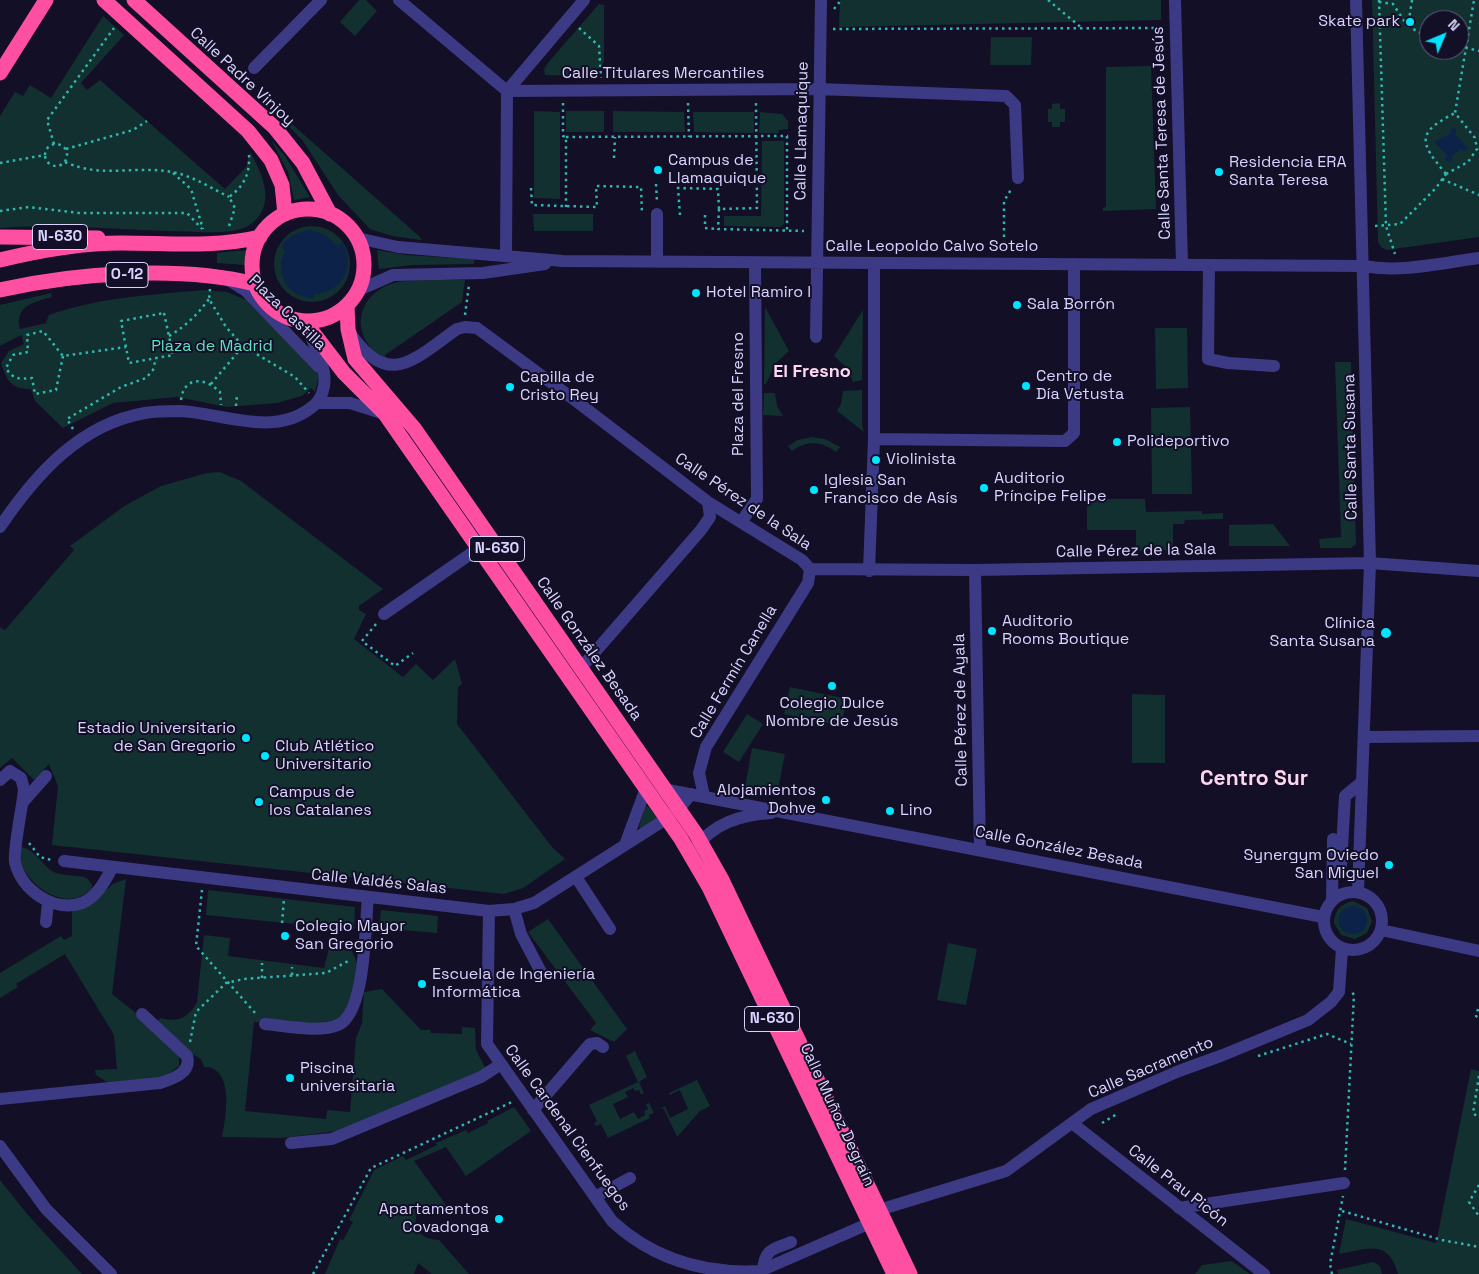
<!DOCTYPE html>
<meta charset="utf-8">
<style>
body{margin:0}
#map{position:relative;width:1479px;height:1274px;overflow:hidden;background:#130f26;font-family:"Space Grotesk",sans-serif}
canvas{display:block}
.north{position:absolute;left:1419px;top:10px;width:50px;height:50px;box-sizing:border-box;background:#130f26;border:1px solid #625e7d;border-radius:50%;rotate:45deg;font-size:14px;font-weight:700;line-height:20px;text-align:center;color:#d9d4ff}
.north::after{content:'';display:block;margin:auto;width:18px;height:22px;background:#00e5ff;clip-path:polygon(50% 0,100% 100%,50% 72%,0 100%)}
</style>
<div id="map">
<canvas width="1479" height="1274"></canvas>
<div class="north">N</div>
</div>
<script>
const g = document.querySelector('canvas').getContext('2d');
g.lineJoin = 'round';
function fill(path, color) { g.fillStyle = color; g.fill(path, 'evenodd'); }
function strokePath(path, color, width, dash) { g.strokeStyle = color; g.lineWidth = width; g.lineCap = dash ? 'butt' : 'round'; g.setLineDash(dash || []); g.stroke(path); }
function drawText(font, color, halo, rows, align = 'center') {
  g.font = font + ' "Space Grotesk",sans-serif'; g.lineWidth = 4; g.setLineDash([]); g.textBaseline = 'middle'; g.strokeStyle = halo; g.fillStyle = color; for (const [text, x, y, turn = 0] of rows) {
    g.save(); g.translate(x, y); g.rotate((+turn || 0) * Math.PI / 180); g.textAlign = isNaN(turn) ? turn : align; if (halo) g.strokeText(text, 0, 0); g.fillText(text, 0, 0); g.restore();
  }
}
fill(new Path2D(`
 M359 0H366L377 11 355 36 340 22Z
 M840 0H1161V20L839 27Z
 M1372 0H1479V237L1387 250 1381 247 1378 242ZM1429 20H1459V50H1429Z
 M599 4 604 5V62L596 71 595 76 545 75 544 69 547 64Z
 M103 16 124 35 81 83 87 90 100 80 225 189 246 167 250 152C264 176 277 208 248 226 231 236 188 231 168 231 113 229 55 224 0 228V116L15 92 23 96 30 85 51 98Z
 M991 37H1032L1031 65H990Z
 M1151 66 1156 209 1103 211V208L1106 207V67Z
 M1060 103V109H1065V122H1060V127H1052V122H1048V109H1052V104Z
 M275 109 420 237 421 240 392 236 370 229 338 195 303 141 273 110Z
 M534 111 560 112V199L534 198Z
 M566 111H604V132H566Z
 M613 111 684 112 685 132H613Z
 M693 112H754V133L694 132Z
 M760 112 782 114 788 121V129L779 130 778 133H759Z
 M271 140 285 156 310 197 294 200 288 172Z
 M762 141H784V224L780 227 724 226V216H761Z
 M533 214H593V231H534Z
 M274 264a38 38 0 1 1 76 0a38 38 0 1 1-76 0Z
 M247 250 246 265 217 263V253Z
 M377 250 406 255 474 259V264L412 265 379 269Z
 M434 280H465L462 302 385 355 387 360C353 343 351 301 388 285 402 279 420 281 434 280Z
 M204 290 227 292 246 300 315 369 319 376 315 392 311 388 302 396 277 403 227 407 177 397 113 403 63 428 35 401 31 389C11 389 7 381 1 363L9 351 24 344 21 335 0 346V305L51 293 52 297C34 302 14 306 20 329L46 323 49 315C100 297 151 295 204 290Z
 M765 307 789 351 775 364 766 384H764Z
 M863 310 862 380 853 382 846 367 834 356Z
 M1155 328H1187L1188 388 1156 389Z
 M1335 362H1351L1356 544 1351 548H1320L1319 539 1341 537Z
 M862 390V425L864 432 837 411 841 404 843 391Z
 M764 393H775L777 406 783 416 763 415Z
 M1190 407 1192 494H1152L1151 408Z
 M812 437 825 439 840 447 836 452C822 441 806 440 792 451L788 446 798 440Z
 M220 472 241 481 383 589 359 606V610L366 614 354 639 403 677 416 664 433 680 455 659 462 684 458 687 457 724 552 847 565 859 523 888 504 894 52 845 58 786 49 764 34 780 12 758 0 768V627L5 630 74 550 70 546 126 505 161 486 207 473Z
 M1087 499H1145L1146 512 1202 511V514L1223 513V519L1185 520 1184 524H1173V550L1136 551V530H1087Z
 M1273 524 1290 546H1229V525Z
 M790 687 847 699 841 726 784 714Z
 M1132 694 1165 695V763H1132Z
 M747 714 763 724 739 762 723 752Z
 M752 748 785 754 777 794 745 787Z
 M648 806 657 818 641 829 639 827 645 807Z
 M22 847C32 849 42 862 49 869 58 877 76 874 87 878L92 885 91 889C62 920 9 870 22 847Z
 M126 879 112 994 142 1018 179 1057V1066L163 1078 110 1084 96 1075 95 1070 117 1069 114 1035 65 954 16 984 18 987 0 998V973L61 936 64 940 72 936V909L89 905 113 884Z
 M208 890 355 907 354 930 206 915Z
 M1353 901 1367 908 1372 921 1367 933 1355 939 1341 935 1334 923C1335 910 1340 904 1353 901ZM1354 907 1345 932C1334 922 1339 907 1354 907Z
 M381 910 438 916 437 933 379 928Z
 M548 919 627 1029 614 1042 590 1030 596 1023 528 932Z
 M204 935 230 938 228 956 324 968 329 948 352 951 357 963V999L339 1025 254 1022 245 1111 326 1119 327 1110 350 1112 356 1038 362 1023 364 992 382 989 421 1030H430L431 1033 462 1034V1027L475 1028 476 1050 486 1069 337 1131 281 1138 222 1137C226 1118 235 1067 204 1067L201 1059 190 1053 157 1022 160 1018C177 1023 189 1018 197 1002Z
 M948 943 977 949 966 1005 937 1000Z
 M635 1051 647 1077 639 1082 644 1093 641 1095 639 1090 635 1091 633 1088 625 1092 628 1097 613 1104 620 1119 634 1112 638 1119 645 1115 644 1111 648 1109 646 1104 649 1103 654 1113 649 1115 650 1118 608 1138 601 1124 596 1126 594 1123 597 1121 589 1105 638 1082 626 1056Z
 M1471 1069 1479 1071V1274H1398C1388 1238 1368 1249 1339 1254L1346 1219 1436 1243Z
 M697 1080 710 1106 700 1111 677 1137 664 1109 661 1108 665 1106 670 1118 688 1109 680 1090 670 1095 669 1093Z
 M514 1107 531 1131 466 1176 446 1147 414 1161 449 1209 447 1211 434 1204 421 1208C408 1225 420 1240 439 1240L469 1274H432L418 1263 414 1274H325L340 1239 343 1240 353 1222 349 1220 374 1170 403 1156 406 1160 437 1145 436 1143 466 1130 468 1133 488 1123 487 1121Z
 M0 1180 28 1215 82 1274H0Z
 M1232 1261 1250 1274H1195L1202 1265Z
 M1373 1262 1380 1266 1382 1274H1338L1337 1270Z`), '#12302f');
fill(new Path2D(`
 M1451 128 1456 129V135L1468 148 1466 151 1461 149 1452 156V160L1449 162 1445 159 1447 155 1434 142 1450 134Z
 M308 230C321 232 329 236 337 246L342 242C357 266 342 293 314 294V299C288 296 273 275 285 250L281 247C288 236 296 233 308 230Z
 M1339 920a14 14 0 1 1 28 0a14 14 0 1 1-28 0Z`), '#0c2248');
strokePath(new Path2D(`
 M1048 0 1083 29
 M1379 0 1386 226 1395 254
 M1412 0 1408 26 1429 38
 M1379 2 1393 4 1407 25
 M834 9 841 0
 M579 28 599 46 601 78
 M833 29 1162 28
 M1459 46 1479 51
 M563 103V136L566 137V207
 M688 103 689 137
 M566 137 787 136V230
 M45 155a11 11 0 1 1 22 0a11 11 0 1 1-22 0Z
 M54 144 47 120 114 28
 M66 149 133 130 147 121
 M614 158 615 137
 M65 162C103 179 134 165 172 172 193 176 211 188 229 197
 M0 163 45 155
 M173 173 191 189 203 229
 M1446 174 1468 162 1477 149 1475 138 1455 113 1474 0
 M1446 174C1419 142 1416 133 1455 113
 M1442 179 1479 195
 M656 184 657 202
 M531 188 532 205 597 207 596 186 641 187 642 214
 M719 209 718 229 804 231
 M0 211 29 207 79 213H187L202 229
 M680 215 678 188 718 189 719 209 757 208 756 103
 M705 215V228L718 229
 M229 226 235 208 229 197C244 186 250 174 249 155
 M1375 226 1400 224 1436 188 1446 174
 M1004 250V201L1012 188
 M210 289 209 299 226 327 243 346 295 377 309 393
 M164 313 173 355 129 363 121 321Z
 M465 315 469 285
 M169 336C186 326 197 315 209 299
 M63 356 56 390 35 394 32 378C20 379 13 380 6 368L13 355 28 352 27 335 43 331 63 356 126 347
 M211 384 243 346
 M181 400C184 375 206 378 220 392L221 405
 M236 406 237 395
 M73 429 67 419 121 387 146 378 153 370 156 358
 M376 624 362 641 395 666 413 653
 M29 843 40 857 51 860
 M202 890 196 946 256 1014
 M282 923 284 899
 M292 975V967
 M262 978V963
 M1478 1009 1476 1016 1479 1018
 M190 1042 196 1012 226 983 244 979 326 973 350 960
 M1258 1056 1327 1034 1351 1044
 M1479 1076 1473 1113 1479 1118
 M1102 1123 1117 1114
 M1345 1170 1354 995 1352 992
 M1479 1185 1469 1202 1479 1216
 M1342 1211 1442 1240 1479 1247
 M313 1274 371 1168 512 1102
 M1332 1274 1330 1264 1343 1196`), '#2fb8b0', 2.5, [2.5, 4]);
strokePath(new Path2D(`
 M399 0 507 91
 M1175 0 1182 264
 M1356 0 1370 563 1358 892
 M254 68 321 0
 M507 91 819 89 1006 96 1015 105 1018 178
 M357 238 398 247 563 261 1363 266C1401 273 1441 263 1479 258
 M506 255 507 91 584 0
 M657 262V214
 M1209 265 1208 359 1228 363 1274 366
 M230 281 246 291 319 367
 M359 290 393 275 483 273 545 264
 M350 333C389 390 414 359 457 329L465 327 477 328 576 401 708 502 802 560 810 569 975 570 1370 563 1479 571
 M816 337 821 0
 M317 403H350L385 414
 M874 439 1065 441 1074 433V264
 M742 521 757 499 755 263
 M0 527C35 475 80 424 145 413 156 411 169 411 180 411 222 413 274 438 312 407 322 400 326 386 324 373 322 359 313 344 309 330
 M975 570 980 850
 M869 571 874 439V263
 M384 614 479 548
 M581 668 701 530 710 517 708 502
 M1364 737 1479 736
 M0 780 10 771 21 778 24 789C23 804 13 850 15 862 21 890 54 913 82 903 97 897 105 881 112 868
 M663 789 1323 917
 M704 796 699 773 706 747 808 583 810 569
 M23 802 46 776
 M625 845 646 788
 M694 849C714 823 740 815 771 813
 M64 861 489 911 514 909 534 903 666 819 679 809 691 794
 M1341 865 1345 796 1362 782
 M576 877 610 929
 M1324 921a29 29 0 1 1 58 0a29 29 0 1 1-58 0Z
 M1332 900 1333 839
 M514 909 521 934 542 974
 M489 911 487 1044 612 1221C653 1259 704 1274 760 1271L877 1220
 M46 922 48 902
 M1381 930 1479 951
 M265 1024C285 1026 320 1033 338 1025 366 1013 365 925 368 897
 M0 1099 160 1083C172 1079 192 1073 187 1056L142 1014
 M533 1110 590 1044 597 1043 603 1047
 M1072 1123 1264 1274
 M291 1143 332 1139 481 1077 501 1064
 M0 1146 46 1209 111 1274
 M595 1197 630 1178
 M1179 1208 1344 1183
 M879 1210 1006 1171 1091 1109 1179 1071 1223 1055 1308 1020 1331 1002 1339 992 1342 949
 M763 1270C765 1248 773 1250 791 1242`), '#3d3a85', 12);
strokePath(new Path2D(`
 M104 0 248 131 271 160 282 185 285 214
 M134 0 275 128 303 163 330 214
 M0 73 46 0
 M252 265a56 56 0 1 1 112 0a56 56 0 1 1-112 0Z
 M0 237 98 238
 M0 260C37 251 84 243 122 243 168 243 214 248 260 237
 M0 290C75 273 180 265 255 284
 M347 306 348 329 355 359 414 428 696 834 722 880 910 1274
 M305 322 344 373 385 414 681 839 709 887 894 1274`), '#ff4fa3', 15);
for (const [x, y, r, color] of [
 [1410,22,5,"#00e5ff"],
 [658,170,5,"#00e5ff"],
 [1219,172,5,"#00e5ff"],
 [696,293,5,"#00e5ff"],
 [1017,305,5,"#00e5ff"],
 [1026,386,5,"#00e5ff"],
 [510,387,5,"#00e5ff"],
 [1117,442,5,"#00e5ff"],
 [876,460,5,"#00e5ff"],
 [984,488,5,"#00e5ff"],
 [814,490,5,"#00e5ff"],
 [992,631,5,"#00e5ff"],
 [1386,633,6,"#00e5ff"],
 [832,686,5,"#00e5ff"],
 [246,738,5,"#00e5ff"],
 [265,756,5,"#00e5ff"],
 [826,800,5,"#00e5ff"],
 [259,802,5,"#00e5ff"],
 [890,811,5,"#00e5ff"],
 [1389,865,5,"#00e5ff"],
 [285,936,5,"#00e5ff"],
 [422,984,5,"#00e5ff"],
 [290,1078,5,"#00e5ff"],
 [499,1219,5,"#00e5ff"]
]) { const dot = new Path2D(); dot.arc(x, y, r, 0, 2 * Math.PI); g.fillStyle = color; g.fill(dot); strokePath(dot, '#130f26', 2); }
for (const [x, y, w] of [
 [60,237,55],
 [127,275,42],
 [497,549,55],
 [772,1019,55]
]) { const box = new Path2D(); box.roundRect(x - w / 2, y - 12.5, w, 25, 4); g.fillStyle = '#130f26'; g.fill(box); strokePath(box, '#d9d4ff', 1); }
drawText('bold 15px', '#d9d4ff', null, [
 ["N-630",60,237],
 ["O-12",127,275],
 ["N-630",497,549],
 ["N-630",772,1019]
]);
drawText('16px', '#d9d4ff', '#130f26', [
 ["Skate park",1400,22,"right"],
 ["Campus de",668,161],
 ["Llamaquique",668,179],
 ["Residencia ERA",1229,163],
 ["Santa Teresa",1229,181],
 ["Hotel Ramiro I",706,293],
 ["Sala Borrón",1027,305],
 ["Centro de",1036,377],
 ["Día Vetusta",1036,395],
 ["Capilla de",520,378],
 ["Cristo Rey",520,396],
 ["Polideportivo",1127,442],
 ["Violinista",886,460],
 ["Auditorio",994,479],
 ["Príncipe Felipe",994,497],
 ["Iglesia San",824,481],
 ["Francisco de Asís",824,499],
 ["Auditorio",1002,622],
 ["Rooms Boutique",1002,640],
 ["Clínica",1375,624,"right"],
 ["Santa Susana",1375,642,"right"],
 ["Colegio Dulce",832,704,"center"],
 ["Nombre de Jesús",832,722,"center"],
 ["Estadio Universitario",236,729,"right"],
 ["de San Gregorio",236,747,"right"],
 ["Club Atlético",275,747],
 ["Universitario",275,765],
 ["Alojamientos",816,791,"right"],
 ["Dohve",816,809,"right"],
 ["Campus de",269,793],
 ["los Catalanes",269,811],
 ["Lino",900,811],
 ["Synergym Oviedo",1379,856,"right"],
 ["San Miguel",1379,874,"right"],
 ["Colegio Mayor",295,927],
 ["San Gregorio",295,945],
 ["Escuela de Ingeniería",432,975],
 ["Informática",432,993],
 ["Piscina",300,1069],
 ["universitaria",300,1087],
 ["Apartamentos",489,1210,"right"],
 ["Covadonga",489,1228,"right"]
], 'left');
drawText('16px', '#d9d4ff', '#130f26', [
 ["Calle Titulares Mercantiles",663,74],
 ["Calle Padre Vinjoy",242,77,43],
 ["Calle Llamaquique",802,131,-89],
 ["Calle Santa Teresa de Jesús",1162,133,-92],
 ["Calle Leopoldo Calvo Sotelo",932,247],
 ["Plaza Castilla",287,313,44],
 ["Plaza del Fresno",739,394,-90],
 ["Calle Santa Susana",1351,447,-91],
 ["Calle Pérez de la Sala",743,502,34],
 ["Calle Pérez de la Sala",1136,551,-1],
 ["Calle González Besada",589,649,55],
 ["Calle Fermín Canella",734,672,-59],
 ["Calle Pérez de Ayala",961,710,-91],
 ["Calle González Besada",1059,848,11],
 ["Calle Valdés Salas",379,882,6],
 ["Calle Sacramento",1151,1068,-23],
 ["Calle Muñoz Degraín",837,1115,65],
 ["Calle Cardenal Cienfuegos",567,1128,54],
 ["Calle Prau Picón",1178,1186,38]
]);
drawText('16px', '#5fe0c0', '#130f26', [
 ["Plaza de Madrid",212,347]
]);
drawText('bold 18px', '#ffd6f0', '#130f26', [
 ["El Fresno",812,372]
]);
drawText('bold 21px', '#ffd6f0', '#130f26', [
 ["Centro Sur",1254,779]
]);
</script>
